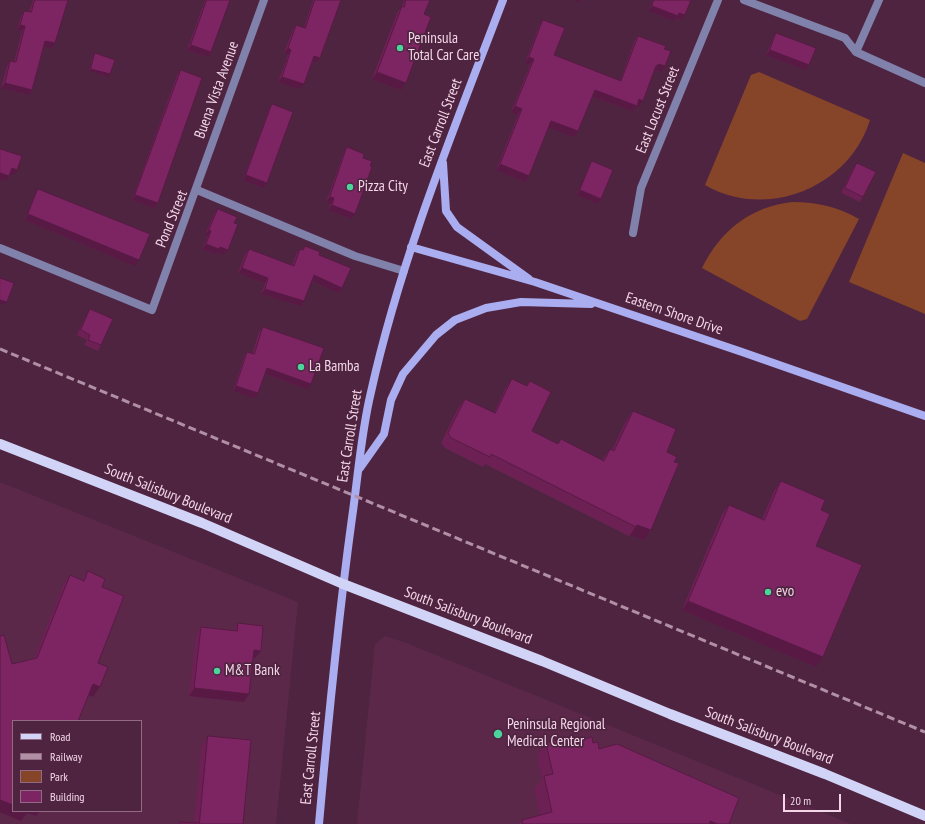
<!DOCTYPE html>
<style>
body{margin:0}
#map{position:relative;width:925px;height:824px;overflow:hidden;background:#4f2440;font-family:"PT Sans Narrow",sans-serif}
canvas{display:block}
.legend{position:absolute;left:12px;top:720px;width:130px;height:92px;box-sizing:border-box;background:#4f2440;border:1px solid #916b83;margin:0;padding:5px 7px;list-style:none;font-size:12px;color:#f3d6e7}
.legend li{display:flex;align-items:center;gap:8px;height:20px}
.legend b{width:20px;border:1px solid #916b83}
.scale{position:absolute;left:783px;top:794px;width:58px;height:18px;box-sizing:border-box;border:2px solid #f3d6e7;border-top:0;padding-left:5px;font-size:12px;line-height:14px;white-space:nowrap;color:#f3d6e7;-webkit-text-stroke:3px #4f2440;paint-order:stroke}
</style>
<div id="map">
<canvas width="925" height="824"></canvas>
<ul class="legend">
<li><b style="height:5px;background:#d2d4f7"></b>Road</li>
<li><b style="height:5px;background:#b18fa4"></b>Railway</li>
<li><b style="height:11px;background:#864429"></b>Park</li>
<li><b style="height:11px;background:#7d2562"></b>Building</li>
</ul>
<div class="scale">20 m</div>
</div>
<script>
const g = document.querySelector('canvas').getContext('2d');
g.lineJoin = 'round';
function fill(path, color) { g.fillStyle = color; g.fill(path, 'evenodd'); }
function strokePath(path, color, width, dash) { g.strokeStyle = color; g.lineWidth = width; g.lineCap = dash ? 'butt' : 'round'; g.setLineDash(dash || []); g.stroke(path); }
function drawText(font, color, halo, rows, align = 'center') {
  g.font = font + ' "PT Sans Narrow",sans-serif'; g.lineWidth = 3.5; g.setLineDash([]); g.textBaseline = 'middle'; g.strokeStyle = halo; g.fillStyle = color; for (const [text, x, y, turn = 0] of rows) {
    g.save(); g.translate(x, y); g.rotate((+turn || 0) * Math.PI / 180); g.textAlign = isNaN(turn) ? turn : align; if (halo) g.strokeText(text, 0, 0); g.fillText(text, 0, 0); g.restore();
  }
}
fill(new Path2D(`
 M0 482 298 602 276 824H0ZM13 721H141V811H13Z
 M385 636 404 642 851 824H357L375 644Z`), '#5b2849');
fill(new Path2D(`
 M759 72 870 120C850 187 766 221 705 185L751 75Z
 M903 153 925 163V314L849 282Z
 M793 202C817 202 838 207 859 219L807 319 800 321 702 268C720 231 751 206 793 202Z`), '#864429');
strokePath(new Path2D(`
 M744 0 845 38 856 52 925 83
 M856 52 879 0
 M197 190 355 256 404 271
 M633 233 641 188 718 0
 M0 248 152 310 264 0`), '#8082ac', 8);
strokePath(new Path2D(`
 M443 163 446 211 457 227 529 279
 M411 247 535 282 742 352 925 416
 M360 468 384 434 391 400 403 374 436 335 455 320 486 308 521 302 591 304
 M319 824C328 722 338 620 352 518 358 477 361 433 371 392 401 257 454 129 503 0`), '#aaadf0', 8);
strokePath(new Path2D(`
 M0 444 202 523 343 584 542 661 670 714 825 774 925 816`), '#d2d4f7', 10);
strokePath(new Path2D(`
 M0 349 925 732`), '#b18fa4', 3, [8, 4]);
fill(new Path2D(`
 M33 0H68L52 48 44 46 32 90 29 95 1 88 7 66 10 61 14 62 22 31 17 30 21 16 24 11 29 12Z
 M205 0H230L211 52 208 57 187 50Z
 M313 0H341L320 58 316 63 312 61 300 89 278 82 288 55 284 53 290 37 293 30 296 25 304 28Z
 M404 0H430L424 14 401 90 372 79 397 13 402 6Z
 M653 0H691L682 20 676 18 674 21 649 11Z
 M543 20 554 55 620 81 634 42 638 36 664 49 665 66 661 72 655 70 639 107 637 106 633 111 592 97 578 131 574 137 549 127 529 176 525 182 496 170 518 115 511 112 530 65 525 63 539 26Z
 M776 33 806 70 766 55 773 38Z
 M95 53 108 77 89 71 93 56Z
 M181 70 154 208 132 200 177 75Z
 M272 104 263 188 243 180 269 109Z
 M347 147 363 158 352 219 328 210 331 204 326 202 344 152Z
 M592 161 601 199 598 204 577 195 589 166Z
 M857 163 863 197 860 202 841 193 853 168Z
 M38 189 135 266 25 220 35 194Z
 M218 209 228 250 224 255 217 252 215 254 202 249 208 236 205 235 214 214Z
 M305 246 319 255 342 288 339 293 312 281 301 306 261 294 265 283 238 273 245 254 249 249 292 265 296 254 300 249 302 250Z
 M90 309 101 345 98 351 84 345 87 340 77 335 87 314Z
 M263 327 307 389 265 374 258 393 255 398 233 391 244 357 247 352 252 354 259 332Z
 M512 379 527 386 530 381 532 431 557 444 561 439 602 460 610 449 612 450 626 421 633 411 667 452 674 462 651 530 644 540 630 535 629 536 485 464 483 467 445 448 441 443 458 408 465 399 494 413 505 389Z
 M781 481 821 510 816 546V667L682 610 722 514 729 505 762 519 774 491Z
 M88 571 102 587 98 663 93 697 88 695 13 811H40L36 816 27 813 21 821 0 812V636L12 664 34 659 63 585 70 575 82 580Z
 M238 623 261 651 255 658H253L249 694 244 702 189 696 196 635 201 627 233 631Z
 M208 736 243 824H178L180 822 194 823 201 746Z
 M573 741 593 743 599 749 729 824H519L522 820 540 815 534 789 542 779 537 756 546 743Z`), '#6c2054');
fill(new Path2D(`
 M573 0H581L579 2Z
 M652 6 679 13 685 15 682 20 676 18 674 21 649 11Z
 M20 25 25 26 22 31 17 30Z
 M45 41 55 43 52 48 41 46Z
 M191 45 211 52 208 57 187 50Z
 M288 48 291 50 288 55 284 53Z
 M770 50 809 65 806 70 766 55Z
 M314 56 320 58 316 63 311 61Z
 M529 57 534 59 530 65 525 63Z
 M659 64 665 66 661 72 655 70 652 72Z
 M91 69 110 74 108 77 89 71Z
 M377 72 406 83 401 90 372 79Z
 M282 77 304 84 300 89 278 82Z
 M5 83 32 90 29 95 1 88Z
 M595 90 639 99 643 101 639 107 637 106 633 111 590 96Z
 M515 106 522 109 518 115 511 112Z
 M551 121 578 131 574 137 547 127Z
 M500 164 529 176 525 182 496 170Z
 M12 168 17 170 14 175 8 173Z
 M0 173 9 176 6 181 0 180Z
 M246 175 267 183 263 188 243 180Z
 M580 190 601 199 598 204 577 195Z
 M135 195 158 203 154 208 132 200Z
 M330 197 334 198 331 204 326 202Z
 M332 205 355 214 352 219 328 210Z
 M28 214 139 260 135 266 25 220Z
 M209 230 211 231 208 236 205 235Z
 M206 244 220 247 228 250 224 255 217 252 215 254 202 249Z
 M242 268 268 278 265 283 238 273Z
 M314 275 342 288 339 293 310 280Z
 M265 289 304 301 301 306 261 294Z
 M0 300 7 302 5 305 0 303Z
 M267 368 311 384 307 389 263 373Z
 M236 386 258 393 255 398 233 391Z
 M637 525 651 530 644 540 630 535Z
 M688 601 823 657 816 667 682 610Z
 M254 650 261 651 255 658 249 657Z
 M93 684 100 687 93 697 86 694Z
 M194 688 249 694 244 702 189 696Z
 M0 800 13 805V811H40L36 816 27 813 21 821 0 812Z
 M710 821 717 824H709Z`), '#581a45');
const building = new Path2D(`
 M35 0H68L55 43 45 41 32 90 5 83 10 61 16 62 25 26 20 25 24 11 31 12Z
 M207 0H230L211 52 191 45Z
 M315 0H341L320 58 314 56 304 84 282 77 291 50 288 48 294 31 296 25 305 28Z
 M406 0H430L424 14 431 17 406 83 377 72 402 6 404 7Z
 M654 0H691L685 15 679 13 678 16 652 6Z
 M543 20 565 28 554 55 621 81 638 36 666 46 664 49 671 51 665 66 659 64 656 66 643 101 639 99 637 106 595 90 578 131 551 121 529 176 500 164 522 109 515 106 534 59 529 57Z
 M776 33 816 48 809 65 770 50Z
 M95 53 115 60 110 74 91 69Z
 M181 70 202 78 158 203 135 195Z
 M272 104 293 112 267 183 246 175Z
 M347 147 364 154 363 158 372 161 370 166 372 167 355 214 332 205 334 198 330 197Z
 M0 149 22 156 17 170 12 168 9 176 0 173Z
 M592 161 613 170 601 199 580 190Z
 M857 163 876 172 863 197 845 188Z
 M38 189 150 234 139 260 28 214Z
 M218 209 237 217 234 223 238 224 228 250 220 247 219 249 206 244 211 231 209 230Z
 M305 246 320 252 319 255 351 268 342 288 314 275 304 301 265 289 268 278 242 268 249 249 294 266 300 249 303 250Z
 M0 278 14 283 7 302 0 300Z
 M90 309 113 319 101 345 88 340 90 335 81 330Z
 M263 327 324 348 311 384 267 368 258 393 236 386 247 352 254 354Z
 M512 379 527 386 530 381 551 392 532 431 558 444 561 439 604 461 610 449 614 451 633 411 676 429 667 452 677 457 674 462 679 463 651 530 637 525 636 527 491 454 490 457 451 438 448 433 465 399 495 413Z
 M781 481 825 500 821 510 830 514 816 546 862 565 823 657 688 601 729 505 764 520Z
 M88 571 105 579 102 587 124 596 98 663 108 667 100 687 93 684 78 721H13V805L0 800V636L4 635 12 664 37 658 70 575 84 581Z
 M238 623 263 626 261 651 254 650 249 694 194 688 201 627 237 631Z
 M208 736 251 740 243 824H179L180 822 199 823Z
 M572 737 573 741 592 737 593 743 598 742 599 749 617 744 739 798 729 824H717L710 821V824H523L522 820 552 812 544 776 553 774 546 743Z`);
fill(building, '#7d2562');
strokePath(building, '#581a45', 1);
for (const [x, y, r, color] of [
 [400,48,4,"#4bd49b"],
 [350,187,4,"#4bd49b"],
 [301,367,4,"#4bd49b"],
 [768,592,4,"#4bd49b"],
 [217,671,4,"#4bd49b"],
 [498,734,5,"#4bd49b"]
]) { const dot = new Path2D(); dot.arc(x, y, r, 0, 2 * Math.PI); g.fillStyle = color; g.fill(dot); strokePath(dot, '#4f2440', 1.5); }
drawText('15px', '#f3d6e7', '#4f2440', [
 ["Peninsula",408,39],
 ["Total Car Care",408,56],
 ["Pizza City",358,187],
 ["La Bamba",309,367],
 ["evo",776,592],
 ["M&T Bank",225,671],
 ["Peninsula Regional",507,725],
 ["Medical Center",507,742]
], 'left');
drawText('15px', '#f3d6e7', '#4f2440', [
 ["Buena Vista Avenue",217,90,-70],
 ["East Locust Street",658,110,-68],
 ["East Carroll Street",441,123,-69],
 ["Pond Street",172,219,-68],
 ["Eastern Shore Drive",674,314,19],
 ["East Carroll Street",350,436,-81],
 ["South Salisbury Boulevard",168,494,22],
 ["South Salisbury Boulevard",468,616,21],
 ["South Salisbury Boulevard",769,736,21],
 ["East Carroll Street",311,758,-84]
]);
</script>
